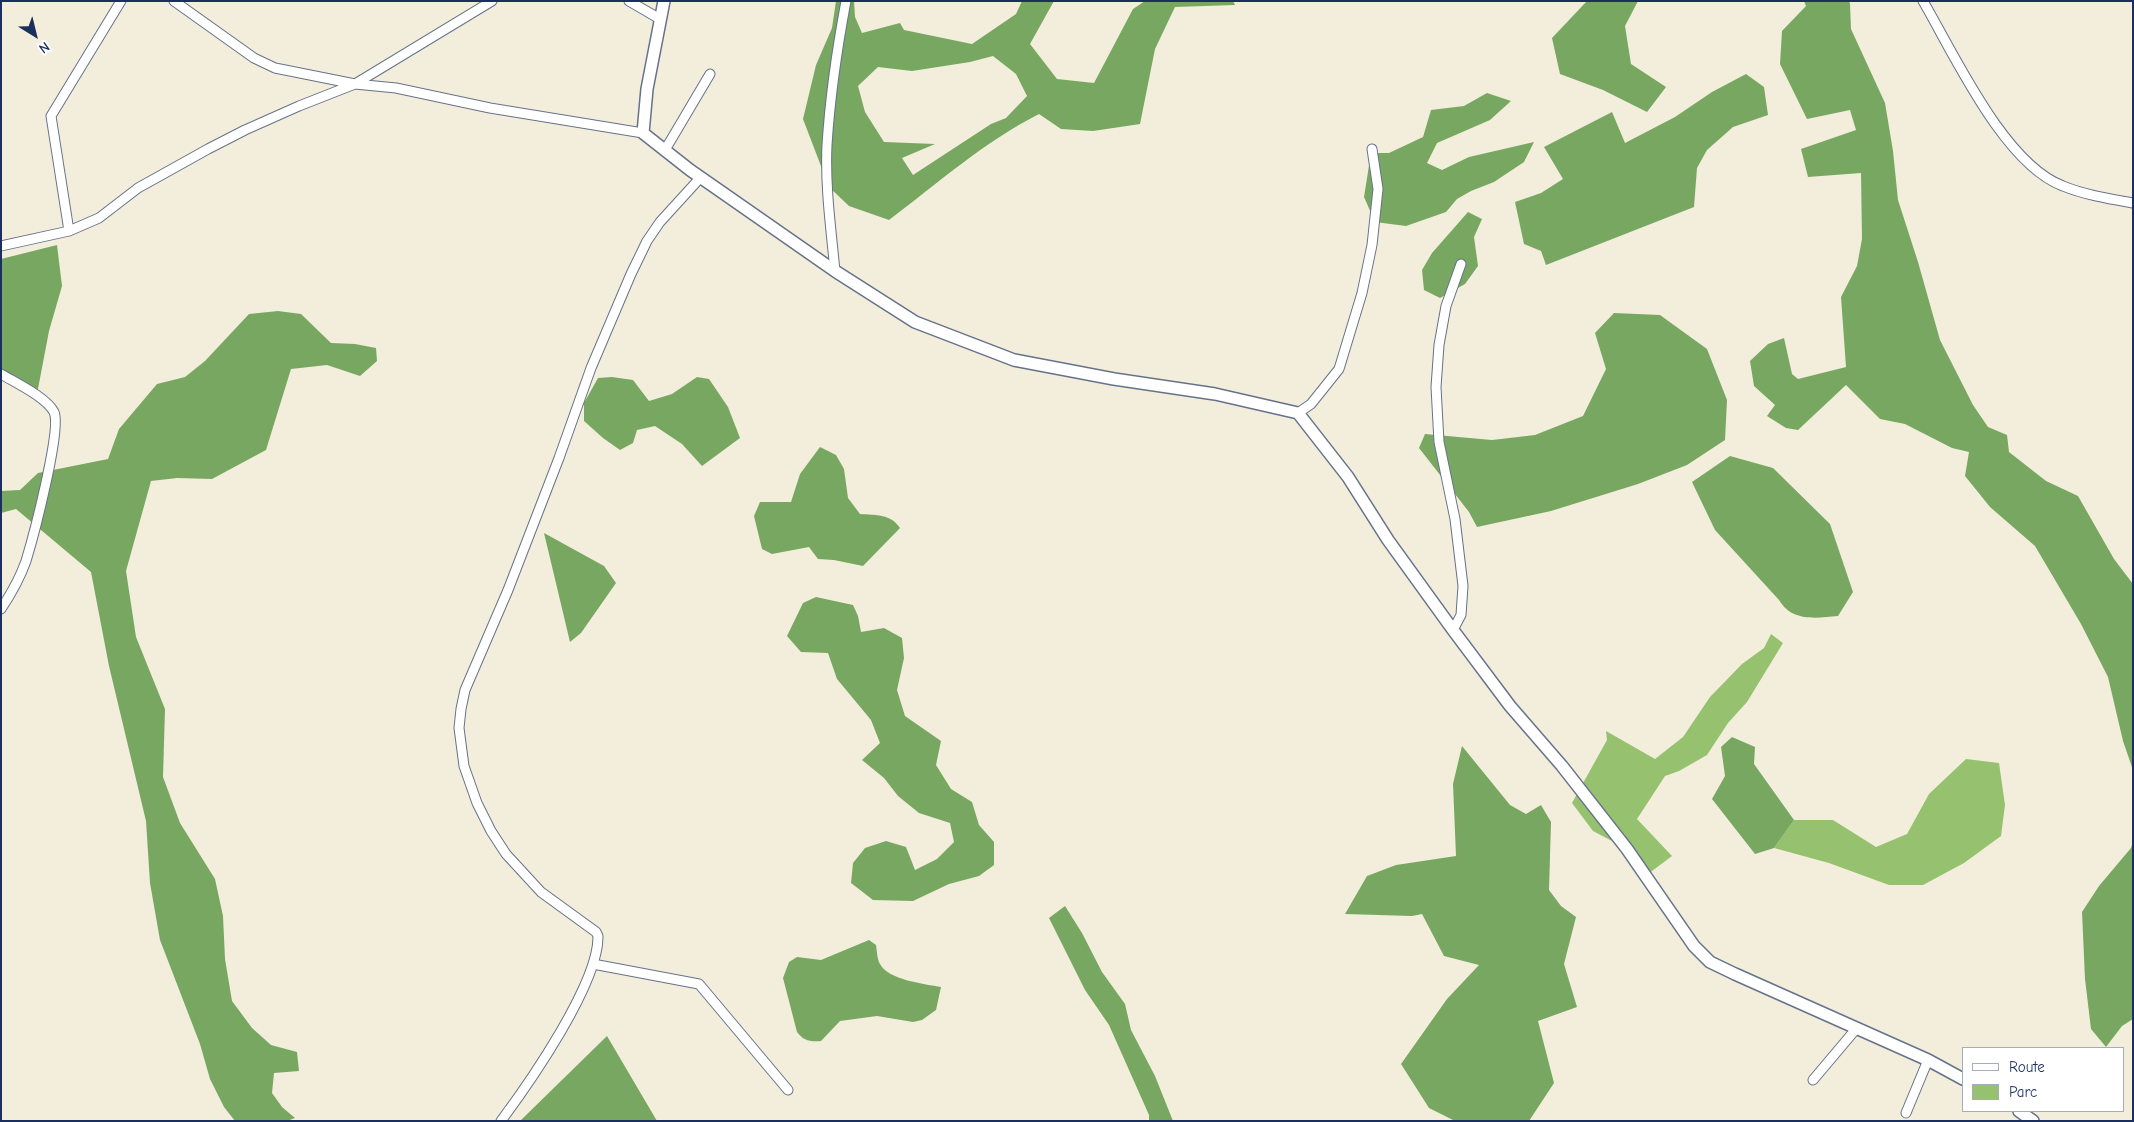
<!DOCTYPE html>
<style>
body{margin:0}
#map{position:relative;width:2134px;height:1122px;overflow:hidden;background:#f2eedb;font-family:"Comic Neue",sans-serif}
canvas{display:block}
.frame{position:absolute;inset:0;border:2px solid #1b2f5e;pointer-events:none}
.legend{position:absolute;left:1962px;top:1047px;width:162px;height:65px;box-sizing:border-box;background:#fff;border:1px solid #a4acbf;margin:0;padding:6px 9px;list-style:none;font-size:15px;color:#1b2f5e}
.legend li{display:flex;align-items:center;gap:10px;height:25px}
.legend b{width:25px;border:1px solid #a4acbf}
.north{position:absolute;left:10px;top:10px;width:50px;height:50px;-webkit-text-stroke:4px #fff;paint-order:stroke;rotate:144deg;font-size:14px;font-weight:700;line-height:20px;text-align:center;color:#1b2f5e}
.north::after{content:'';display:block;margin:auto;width:18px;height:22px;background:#1b2f5e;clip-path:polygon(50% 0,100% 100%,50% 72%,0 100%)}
</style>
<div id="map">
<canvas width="2134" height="1122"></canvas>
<div class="frame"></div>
<ul class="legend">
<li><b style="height:6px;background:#fff"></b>Route</li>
<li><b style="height:14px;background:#96c16e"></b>Parc</li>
</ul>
<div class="north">N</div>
</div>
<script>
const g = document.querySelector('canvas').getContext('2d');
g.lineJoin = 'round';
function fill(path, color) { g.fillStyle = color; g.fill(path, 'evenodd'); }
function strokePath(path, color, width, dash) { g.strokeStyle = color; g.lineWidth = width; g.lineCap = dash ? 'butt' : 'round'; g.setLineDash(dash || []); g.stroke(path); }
fill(new Path2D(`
 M1771 634 1783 643 1747 702 1728 723 1707 755 1679 771 1665 776 1637 819 1672 856 1648 874 1627 849 1593 831 1572 803 1607 740 1606 731 1655 759 1683 737 1710 697 1742 664 1764 648Z
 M1966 759 1999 763 2005 805 2001 836 1964 863 1923 885H1889L1829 863 1774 848 1794 820H1833L1876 847 1907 834 1929 794Z`), '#96c16e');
fill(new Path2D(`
 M836 1H854L855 17 862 33 900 23 904 30 972 44 1016 14 1022 1H1054L1030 44 1057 79 1094 83 1133 9 1145 1H1233L1235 5 1175 7 1155 49 1140 124 1093 131 1061 129 1039 114C984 142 938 183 889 220L849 206 829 187 803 119 816 65 832 28ZM993 56 1016 74 1027 96 1006 118 991 124 913 175 902 158 935 144 884 142 865 112 858 86 878 67 912 71 970 62Z
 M1587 1H1638L1625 26 1631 64 1666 87 1647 112 1603 90 1560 74 1552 38Z
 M1804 1H1849L1850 4 1851 29 1885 103 1893 151 1898 200 1918 262 1940 340 1973 405 1988 427 2007 435 2009 452 2046 481 2078 496 2114 559 2133 584V770L2123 741 2108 677 2081 624 2035 546 1990 507 1965 476 1969 452 1952 448 1905 424 1880 419 1846 385 1798 430 1786 428 1767 416 1775 405 1754 386 1750 361 1768 344 1784 338 1792 374 1798 379 1846 367 1841 297 1857 266 1862 239 1861 173 1808 177 1801 149 1856 130 1850 110 1807 119 1780 64 1782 31 1806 6Z
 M1746 74 1764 87 1768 115 1733 127 1707 150 1697 168 1694 207 1546 265 1541 251 1524 244 1515 202 1541 193 1563 179 1544 147 1612 112 1625 143 1675 117 1712 92Z
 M1487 93 1511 101 1490 120 1437 143 1427 163 1442 170 1469 157 1534 142 1524 162 1494 182 1471 191 1457 199 1446 212 1406 226 1375 222 1364 197 1371 153H1389L1423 137 1431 110 1464 106Z
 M1468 212 1482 219 1474 237 1478 266 1465 284 1440 298 1424 290 1422 270 1432 253Z
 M57 245 62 286 49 331 37 394 1 374V259Z
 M278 311 301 314 331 343 355 344 376 348 377 361 360 376 327 365 291 369 266 450 212 479 177 478 151 481 126 571 136 637 165 709 163 777 180 823 215 879 223 916 225 959 232 1001 252 1028 271 1045 297 1052 299 1071 274 1073 272 1093 282 1107 295 1118 287 1121H235L224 1107 210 1079 200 1044 160 940 150 883 146 821 109 666 91 572 16 509 1 513V491L20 490 38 473 108 459 119 429 157 384 185 377 205 361 249 314Z
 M1614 313 1660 315 1707 349 1727 400 1725 440 1687 465 1638 484 1551 511 1477 527 1469 512 1419 448 1425 434 1492 440 1535 435 1583 416 1606 369 1595 333Z
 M612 377 633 380 649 401 672 394 697 377 709 379 728 407 740 438 702 466 682 444 655 426 637 430 633 443 620 450 603 438 584 421V403L598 378Z
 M820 447 836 455 844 469 848 498 860 514C876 515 891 514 900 528L863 566 834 560 818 559 809 547 772 554 762 549 754 516 760 502H791L800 474Z
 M1730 456 1773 468 1830 524 1853 592 1838 616C1816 618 1792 622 1779 600L1715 530 1692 482Z
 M544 533 604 566 616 583 581 633 570 642Z
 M816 597 853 605 858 616 861 632 884 628 902 638 904 658 897 690 905 716 941 741 936 765 951 789 972 802 979 825 994 842V865L979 876 949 884 913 901 873 900 851 883 853 863 865 848 886 841 906 847 915 870 937 859 954 842 950 823 919 813 898 796 884 778 862 760 880 743 871 720 837 679 828 653 801 652 787 636 803 603Z
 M1732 737 1755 747 1754 764 1794 820 1774 848 1755 854 1712 799 1725 776 1721 747Z
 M1462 746 1510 805 1526 814 1541 805 1551 822 1549 890 1561 906 1576 917 1564 964 1577 1007 1538 1021 1554 1083 1529 1121H1455L1429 1108 1401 1064 1447 999 1479 965 1444 956 1422 914 1412 916 1345 914 1367 876 1396 865 1456 856 1453 784Z
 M2133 842V1019L2122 1026 2106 1047 2091 1029 2085 979 2082 912 2099 886 2131 848Z
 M1065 906 1082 933 1102 972 1125 1004 1131 1030 1155 1076 1173 1121H1149V1115L1109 1025 1085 990 1049 918Z
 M869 940 876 945C877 951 877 959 880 964 888 980 925 984 941 987L936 1010 922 1020 913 1022 877 1016 840 1021 821 1041C810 1042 804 1041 797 1032L783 978 789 962 797 957 821 960Z
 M607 1036 657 1121H520Z`), '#78a761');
const minor = new Path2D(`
 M174 1 254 58 275 68 355 84 396 88 490 108 643 133
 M629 1 660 19
 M1923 1C1954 54 2004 164 2063 186 2085 195 2110 199 2133 203
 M665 150 710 74
 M69 231 51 116 121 1
 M1 246 69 231 99 218 138 188 208 149 245 130 299 106 355 84 492 1
 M835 271C831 229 825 186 827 145 830 97 837 49 846 1
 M1 374C16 383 46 397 54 412 62 429 33 538 26 561 20 578 11 594 1 609
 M1298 413 1311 404 1339 369 1362 293 1372 245 1378 189 1372 149
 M1453 630 1461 615 1463 586 1455 519 1439 442 1436 387 1439 345 1446 306 1461 264
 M593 964 699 984 788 1090
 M1813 1080 1856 1029
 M1906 1113 1928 1060
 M501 1121C530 1082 599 983 598 936L596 932 541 892 506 854 491 831 477 803 464 766 459 728 461 709 465 690 508 590 559 458 591 368 631 274 647 241 660 222 701 177`);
const tertiary = new Path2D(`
 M664 1 647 89 643 133 690 170 835 271 915 322 1014 360 1114 379 1215 394 1298 413 1348 477 1388 540 1453 630 1510 706 1562 766 1627 849 1694 946 1710 962 1735 974 1928 1060 1963 1079
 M2019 1111 2033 1121`);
strokePath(minor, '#66728a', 11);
strokePath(tertiary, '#66728a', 14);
strokePath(minor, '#fff', 9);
strokePath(tertiary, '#fff', 11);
</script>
